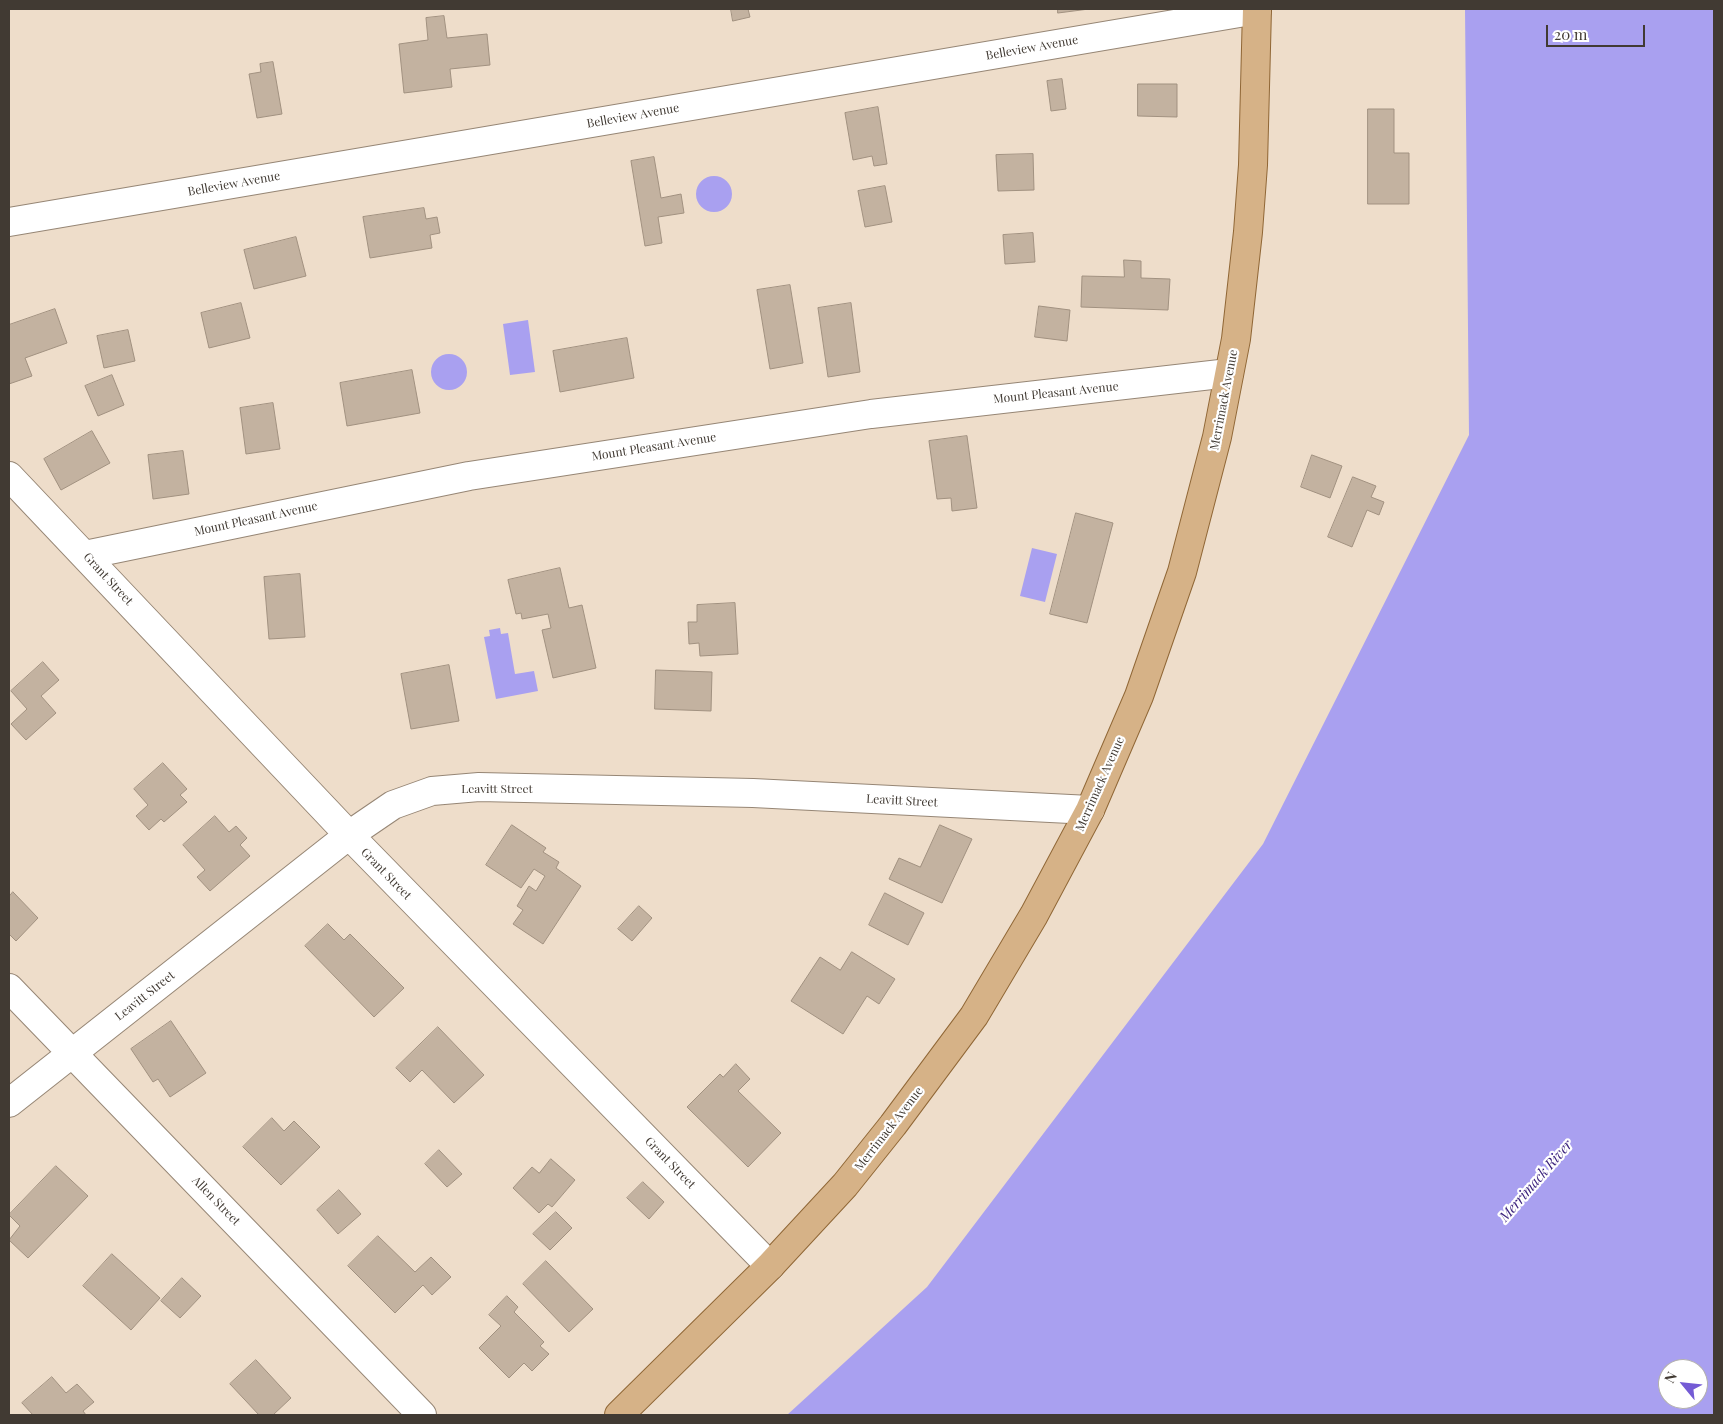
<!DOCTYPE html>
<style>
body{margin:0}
#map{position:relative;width:1723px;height:1424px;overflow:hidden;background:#eeddca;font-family:"Playfair Display",serif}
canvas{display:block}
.frame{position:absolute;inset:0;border:10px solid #413a33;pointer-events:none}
.north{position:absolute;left:1658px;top:1359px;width:50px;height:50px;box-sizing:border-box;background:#fff;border:1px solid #b3b0ad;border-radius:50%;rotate:298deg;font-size:14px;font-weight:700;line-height:20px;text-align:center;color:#413a33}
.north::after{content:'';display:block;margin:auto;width:18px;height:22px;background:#745bd5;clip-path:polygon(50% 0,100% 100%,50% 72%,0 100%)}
.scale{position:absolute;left:1546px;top:25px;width:99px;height:22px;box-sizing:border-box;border:2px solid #413a33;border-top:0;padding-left:6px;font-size:15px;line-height:18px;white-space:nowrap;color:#413a33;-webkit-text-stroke:4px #fff;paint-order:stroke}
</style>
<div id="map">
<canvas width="1723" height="1424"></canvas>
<div class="frame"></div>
<div class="north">N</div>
<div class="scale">20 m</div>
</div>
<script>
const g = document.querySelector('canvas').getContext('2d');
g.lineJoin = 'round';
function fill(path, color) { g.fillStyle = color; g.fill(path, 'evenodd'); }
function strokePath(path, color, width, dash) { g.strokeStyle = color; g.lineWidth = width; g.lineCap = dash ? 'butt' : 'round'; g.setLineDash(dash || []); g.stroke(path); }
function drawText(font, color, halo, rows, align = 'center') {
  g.font = font + ' "Playfair Display",serif'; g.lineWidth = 4.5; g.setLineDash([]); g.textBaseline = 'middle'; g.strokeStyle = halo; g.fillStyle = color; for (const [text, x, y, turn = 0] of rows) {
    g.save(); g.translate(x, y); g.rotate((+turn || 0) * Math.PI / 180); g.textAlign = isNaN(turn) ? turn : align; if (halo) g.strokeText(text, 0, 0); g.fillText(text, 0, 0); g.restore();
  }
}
fill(new Path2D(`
 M1465 9H1714V1415H787L927 1287 1263 844 1469 435ZM1668 1369H1698V1399H1668Z
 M696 194a18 18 0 1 1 36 0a18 18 0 1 1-36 0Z
 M528 320 535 372 510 375 503 324Z
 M431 372a18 18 0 1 1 36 0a18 18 0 1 1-36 0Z
 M1032 548 1057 554 1045 602 1020 596Z
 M500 628 501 634 508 633 515 674 534 671 538 691 496 699 484 637 490 636 489 630Z`), '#a9a0f0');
const building = new Path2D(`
 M731 9H748L750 17 733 21Z
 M1058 9H1089L1058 13Z
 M444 16 447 38 487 34 490 65 450 69 452 87 404 93 399 44 428 40 426 18Z
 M273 62 282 114 257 118 249 74 261 72 260 64Z
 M1062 79 1066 109 1051 111 1047 81Z
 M1138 84H1177V117L1138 116Z
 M878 107 887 164 874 166 872 156 853 160 845 113Z
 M1368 109H1394V153H1409V204H1368Z
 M1033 154 1034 190 998 191 996 155Z
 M654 157 661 198 681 194 684 213 658 217 662 243 645 246 631 161Z
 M885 186 892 222 865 227 858 191Z
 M424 208 426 219 437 217 440 233 430 235 432 248 370 258 363 217Z
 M1033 233 1035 262 1005 264 1003 235Z
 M296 237 306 276 254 289 244 250Z
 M1124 260 1141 261V278L1170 279 1168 310 1081 307 1082 276 1124 277Z
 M790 285 803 363 770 369 757 290Z
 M241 303 250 338 209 348 201 313Z
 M851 303 860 372 828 377 818 308Z
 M1039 306 1070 310 1067 341 1035 337Z
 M55 309 67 343 25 358 32 376 9 384V325Z
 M128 330 135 361 104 368 97 336Z
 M627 338 634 378 560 392 553 351Z
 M412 370 420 413 347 426 340 383Z
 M112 375 124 405 98 416 85 386Z
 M273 403 280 449 246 454 240 408Z
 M92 431 110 463 61 490 44 459Z
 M967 436 977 508 952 511 951 498 937 499 929 441Z
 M183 451 189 494 153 499 148 455Z
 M1312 455 1342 466 1330 498 1301 487Z
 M1353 477 1376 486 1371 497 1384 502 1379 515 1367 510 1352 547 1328 537Z
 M1076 513 1113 523 1087 623 1050 614Z
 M560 568 569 608 582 605 596 668 553 678 542 630 551 628 548 614 522 619 521 613 516 614 508 580Z
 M300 574 305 637 269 639 264 577Z
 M735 603 738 654 700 656 699 643 689 644 688 622H697V605Z
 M43 662 59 680 41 696 56 713 26 740 11 724 27 709 11 691Z
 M449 665 459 721 411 729 401 674Z
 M656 670 712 672 711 711 655 709Z
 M163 763 187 789 180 795 187 802 164 822 161 819 149 830 136 816 148 805 134 789Z
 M215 816 229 832 236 826 247 838 240 845 250 856 210 891 197 877 205 870 183 845Z
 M512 825 546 848 543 852 559 862 556 868 581 886 543 944 513 924 523 910 517 906 529 886 536 891 545 876 534 869 521 888 486 865Z
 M940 825 972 839 942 903 889 879 899 858 920 867Z
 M13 892 38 918 16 941 9 934V897Z
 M885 893 924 913 908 945 869 925Z
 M639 906 652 918 632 941 618 929Z
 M328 924 344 940 350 934 404 988 374 1017 305 946Z
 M852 952 895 979 879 1004 867 996 843 1034 791 1001 820 957 840 970Z
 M171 1021 206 1073 170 1097 158 1079 153 1082 131 1049Z
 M438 1027 484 1075 454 1103 422 1070 410 1082 396 1068Z
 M736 1064 750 1079 738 1091 781 1133 748 1167 687 1107 720 1074 723 1077Z
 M272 1118 284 1131 294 1121 320 1147 281 1185 243 1147Z
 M439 1150 462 1174 447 1187 425 1164Z
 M551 1159 575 1180 552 1207 548 1204 539 1213 513 1188 532 1167 539 1173Z
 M56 1166 88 1196 28 1258 9 1240 20 1226 9 1215Z
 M643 1182 664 1202 649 1219 627 1198Z
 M339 1190 361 1214 338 1234 317 1210Z
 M556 1212 572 1228 550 1250 533 1234Z
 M378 1236 415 1272 431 1257 451 1277 432 1295 423 1285 395 1313 348 1266Z
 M112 1254 160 1298 131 1330 83 1286Z
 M546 1261 593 1309 569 1332 523 1284Z
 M182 1278 201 1296 180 1318 161 1301Z
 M507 1296 518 1307 514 1312 544 1342 540 1346 549 1354 532 1371 524 1363 509 1378 479 1348 501 1326 489 1315Z
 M256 1360 291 1398 273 1415H259L230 1384Z
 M52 1377 66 1393 77 1384 94 1402 83 1411 86 1415H33L22 1403Z`);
fill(building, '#c3b2a0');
strokePath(building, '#a19180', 1);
const minor = new Path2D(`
 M9 222 1257 10
 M9 476 349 835 770 1266
 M85 555 469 476 871 414 1229 373
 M9 988 422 1415
 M9 1103 349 835 393 805 432 791 479 787 753 793 1090 810`);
const major = new Path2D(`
 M619 1415 770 1266 845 1185 893 1125 974 1016 1034 915 1090 810 1139 696 1182 572 1217 437 1236 339 1248 232 1253 165 1257 9`);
strokePath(minor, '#968675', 30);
strokePath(major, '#906736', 30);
strokePath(minor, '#fff', 28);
strokePath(major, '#d6b287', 28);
drawText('12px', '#413a33', '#fff', [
 ["Belleview Avenue",1032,48,-10],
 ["Belleview Avenue",633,116,-10],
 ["Belleview Avenue",234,184,-10],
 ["Mount Pleasant Avenue",1056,393,-6],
 ["Merrimack Avenue",1224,400,-79],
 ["Mount Pleasant Avenue",654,447,-9],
 ["Mount Pleasant Avenue",256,519,-12],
 ["Grant Street",108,579,47],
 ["Merrimack Avenue",1100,784,-66],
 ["Leavitt Street",497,789],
 ["Leavitt Street",902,801,3],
 ["Grant Street",386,874,46],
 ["Leavitt Street",145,996,-38],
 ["Merrimack Avenue",889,1129,-52],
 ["Grant Street",670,1163,46],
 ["Allen Street",216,1201,46]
]);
drawText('italic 14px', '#3a217c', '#fff', [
 ["Merrimack River",1536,1181,-49]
]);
</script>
